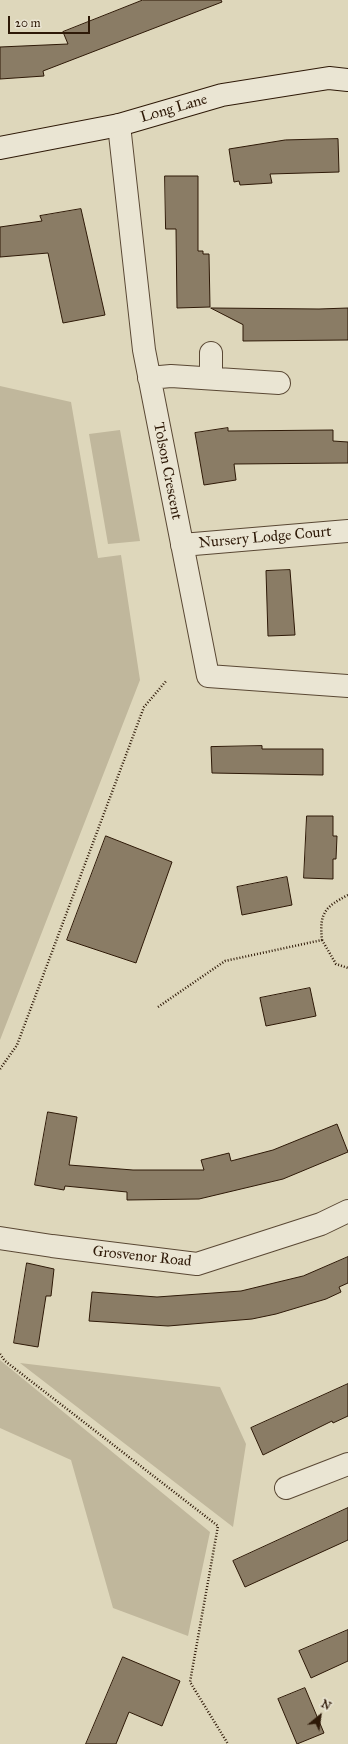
<!DOCTYPE html>
<style>
body{margin:0}
#map{position:relative;width:348px;height:1744px;overflow:hidden;background:#ded7bb;font-family:"IM FELL Great Primer",serif}
canvas{display:block}
.north{position:absolute;left:300px;top:1696px;width:40px;height:40px;-webkit-text-stroke:3px #eae5d3;paint-order:stroke;rotate:29deg;font-size:11px;font-weight:700;line-height:16px;text-align:center;color:#2e1907}
.north::after{content:'';display:block;margin:auto;width:14px;height:18px;background:#2e1907;clip-path:polygon(50% 0,100% 100%,50% 72%,0 100%)}
.scale{position:absolute;left:8px;top:16px;width:82px;height:18px;box-sizing:border-box;border:2px solid #2e1907;border-top:0;padding-left:5px;font-size:12px;line-height:14px;white-space:nowrap;color:#2e1907;-webkit-text-stroke:3px #eae5d3;paint-order:stroke}
</style>
<div id="map">
<canvas width="348" height="1744"></canvas>
<div class="north">N</div>
<div class="scale">20 m</div>
</div>
<script>
const g = document.querySelector('canvas').getContext('2d');
g.lineJoin = 'round';
function fill(path, color) { g.fillStyle = color; g.fill(path, 'evenodd'); }
function strokePath(path, color, width, dash) { g.strokeStyle = color; g.lineWidth = width; g.lineCap = dash ? 'butt' : 'round'; g.setLineDash(dash || []); g.stroke(path); }
function drawText(font, color, halo, rows, align = 'center') {
  g.font = font + ' "IM FELL Great Primer",serif'; g.lineWidth = 3.5; g.setLineDash([]); g.textBaseline = 'middle'; g.strokeStyle = halo; g.fillStyle = color; for (const [text, x, y, turn = 0] of rows) {
    g.save(); g.translate(x, y); g.rotate((+turn || 0) * Math.PI / 180); g.textAlign = isNaN(turn) ? turn : align; if (halo) g.strokeText(text, 0, 0); g.fillText(text, 0, 0); g.restore();
  }
}
fill(new Path2D(`
 M0 386 71 402 98 558 121 555 140 680 0 1040Z
 M120 430 140 541 108 544 89 434Z
 M0 1360 210 1532 188 1636 113 1608 71 1460 0 1428Z
 M20 1363 220 1387 246 1444 233 1527Z`), '#c0b79c');
const building = new Path2D(`
 M143 0H221L222 2 43 71 44 76 0 79V47L68 44 63 32Z
 M338 139 339 172 270 174 272 183 240 185 239 181 234 182 229 149 285 140Z
 M165 176H198V251H203V254H209L210 307 177 308 176 229H166Z
 M81 209 105 315 63 323 48 253 0 257V227L42 221 40 216Z
 M211 308 319 309 348 308V340L243 341V325Z
 M228 428V431L333 430V441L348 442V463L234 464 236 480 204 485 195 433Z
 M290 570 295 635 268 636 266 571Z
 M262 746V749H323V775L212 773 211 747Z
 M307 816H333V836H337L336 859H333V879L304 878Z
 M106 836 172 862 136 963 67 940Z
 M287 877 292 905 242 915 237 887Z
 M310 988 316 1016 266 1026 260 998Z
 M48 1112 77 1117 69 1165 133 1170H204L201 1160 229 1153 231 1161 273 1150 337 1124 348 1152 283 1179 199 1199 127 1200V1192L65 1186 64 1190 35 1185Z
 M348 1257V1283L339 1287 341 1292 326 1299 276 1314 252 1319 168 1326 89 1321 92 1292 157 1297 241 1291 303 1276Z
 M27 1263 54 1269 51 1296H46L38 1347 14 1343Z
 M348 1384V1416L333 1423 332 1421 263 1455 251 1428Z
 M348 1508V1540L245 1587 233 1561Z
 M348 1630V1661L311 1678 299 1651Z
 M123 1657 180 1681 162 1726 129 1712 116 1744H86Z
 M305 1688 324 1733 297 1744 278 1699Z`);
fill(building, '#8a7c65');
strokePath(building, '#2e1907', 1);
const street = new Path2D(`
 M119 125 144 350 208 676 348 686
 M149 378 171 376 279 383
 M211 378V353
 M182 545 348 531
 M0 1238 52 1246 197 1264 321 1224 348 1211
 M286 1488 348 1464`);
const secondary = new Path2D(`
 M0 148 119 125 222 95 329 78 348 80`);
strokePath(street, '#5a4834', 24);
strokePath(secondary, '#2e1907', 24);
strokePath(new Path2D(`
 M322 940 336 964 348 968
 M158 1007 225 961 322 940C319 913 325 907 348 895
 M0 1069 17 1045 144 707 167 680
 M0 1354 5 1361 218 1526 190 1682 228 1744`), '#2e1907', 2.5, [1, 2]);
strokePath(street, '#eae5d3', 22);
strokePath(secondary, '#eae5d3', 22);
drawText('15px', '#2e1907', '#eae5d3', [
 ["Long Lane",174,109,-16],
 ["Tolson Crescent",167,471,79],
 ["Nursery Lodge Court",265,538,-5],
 ["Grosvenor Road",142,1257,6]
]);
</script>
